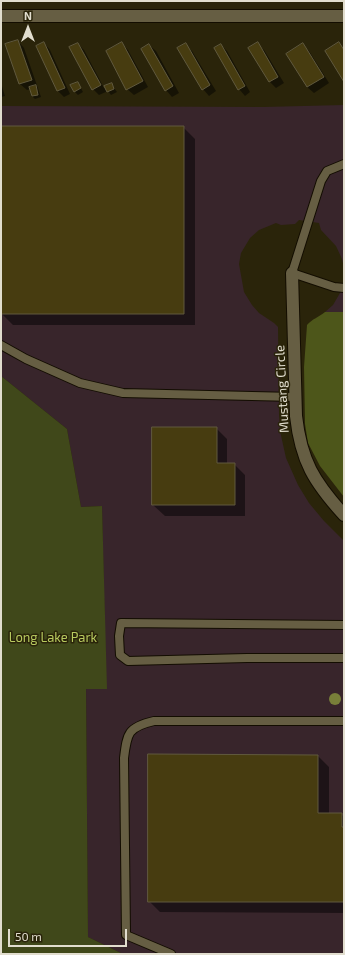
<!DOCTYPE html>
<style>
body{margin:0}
#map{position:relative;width:345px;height:955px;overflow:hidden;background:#2a240a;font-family:"Exo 2",sans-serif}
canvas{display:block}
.frame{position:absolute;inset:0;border:2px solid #e1ddce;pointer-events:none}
.north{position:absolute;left:8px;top:8px;width:40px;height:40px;-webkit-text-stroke:3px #2a240a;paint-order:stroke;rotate:0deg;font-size:11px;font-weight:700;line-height:16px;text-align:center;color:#e1ddce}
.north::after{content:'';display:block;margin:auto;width:14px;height:18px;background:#e1ddce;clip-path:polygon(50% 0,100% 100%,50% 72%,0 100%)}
.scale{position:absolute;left:8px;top:929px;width:119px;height:18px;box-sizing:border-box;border:2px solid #e1ddce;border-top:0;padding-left:5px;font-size:12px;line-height:14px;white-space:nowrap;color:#e1ddce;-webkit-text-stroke:3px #2a240a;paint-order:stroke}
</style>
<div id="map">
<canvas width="345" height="955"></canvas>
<div class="frame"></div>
<div class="north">N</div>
<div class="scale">50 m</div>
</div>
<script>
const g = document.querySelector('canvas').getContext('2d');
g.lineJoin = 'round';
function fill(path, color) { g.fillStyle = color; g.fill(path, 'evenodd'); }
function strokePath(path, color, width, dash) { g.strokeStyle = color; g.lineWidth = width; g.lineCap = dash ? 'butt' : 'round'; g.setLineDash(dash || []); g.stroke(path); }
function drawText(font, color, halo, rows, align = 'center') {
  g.font = font + ' "Exo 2",sans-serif'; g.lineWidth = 3; g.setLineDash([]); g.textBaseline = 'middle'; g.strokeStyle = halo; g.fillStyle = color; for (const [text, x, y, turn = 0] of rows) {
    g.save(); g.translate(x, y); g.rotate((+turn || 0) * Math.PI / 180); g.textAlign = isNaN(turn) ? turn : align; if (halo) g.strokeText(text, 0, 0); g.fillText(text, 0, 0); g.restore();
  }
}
fill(new Path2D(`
 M344 105V268L342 259 336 246 321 230 319 223 299 220 295 224 281 225 276 223 259 230 250 238 241 253 239 264 244 292 252 305 259 313 274 323 278 327 279 414 280 431 286 458 298 485 309 503 324 521 344 541V954H123L88 937 86 689H106L102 506 81 507 67 429 1 376V106L263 107Z
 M344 279V312H325L333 305 340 293Z`), '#38252b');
fill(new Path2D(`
 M1 376 67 429 81 507 102 506 107 689H86L88 937 123 954H1Z`), '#40481a');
fill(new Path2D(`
 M325 312H344V497L320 466 308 443 305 424 304 367 307 325C312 319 319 317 325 312Z`), '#4d561a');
fill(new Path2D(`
 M18 41 24 48 41 97 35 99 32 96 31 89 27 90 20 84 6 45Z
 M44 43 50 50 70 94 64 97 58 91 37 46Z
 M78 44 84 50 104 88 111 84 117 92 111 95 108 91 99 95 93 89Z
 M122 44 128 50 148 87 134 95 127 89Z
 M257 44 264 50 284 83 276 88 270 82Z
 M149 45 156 51 179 93 172 97 166 90Z
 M185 45 192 51 216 91 209 96 203 89Z
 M221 45 227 51 250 92 245 96 239 89Z
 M303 45 309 51 329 83 314 93 307 87Z
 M1 83 5 96 1 97Z
 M78 83 83 92 78 95 75 92Z
 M183 127 195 139V325H13L2 314Z
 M216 428 227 439V464H234L245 475V516H165L153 505Z
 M318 756 329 767V814H341L344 817V913L160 912 149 901Z`), '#0007');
const building = new Path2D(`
 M18 40 32 80 19 84 5 44Z
 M44 42 65 88 57 91 36 46Z
 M122 42 143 81 126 90 106 51Z
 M258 42 278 77 269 82 248 48Z
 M339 42 344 50V82L325 51Z
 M78 43 101 85 92 90 69 47Z
 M186 43 210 85 202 90 177 48Z
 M303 43 324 77 307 87 286 54Z
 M149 44 173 86 165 91 141 49Z
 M221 44 245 86 238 90 214 48Z
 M78 82 81 88 74 92 70 85Z
 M112 83 114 89 107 92 104 86Z
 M36 85 38 95 32 96 29 87Z
 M1 126H184V314H1Z
 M152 427H217V463H235V505H152Z
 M148 754 318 755V813H342V827H344V902H148Z`);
fill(building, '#473c10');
strokePath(building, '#60593e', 1);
const lane = new Path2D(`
 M344 164 327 171 321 181 292 273 334 287 344 288
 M1 345 26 359 80 383 123 393 295 397
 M344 625 121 623 119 636 120 655 128 661 247 658H344
 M171 954 126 935 124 758C127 733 128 727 154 721H344`);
const street = new Path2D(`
 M1 16H344
 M292 273 296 416C301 461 314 482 344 515`);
strokePath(lane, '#130d00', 10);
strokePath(street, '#130d00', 14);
strokePath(lane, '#665e43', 8);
strokePath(street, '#665e43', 12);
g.fillStyle = '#787f39';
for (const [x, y] of [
 [335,699]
]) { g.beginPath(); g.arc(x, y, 6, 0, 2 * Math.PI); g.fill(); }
drawText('13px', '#e1ddce', '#2a240a', [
 ["Mustang Circle",282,389,-93]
]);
drawText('13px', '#b8ca5f', '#2a240a', [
 ["Long Lake Park",53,638]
]);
</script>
